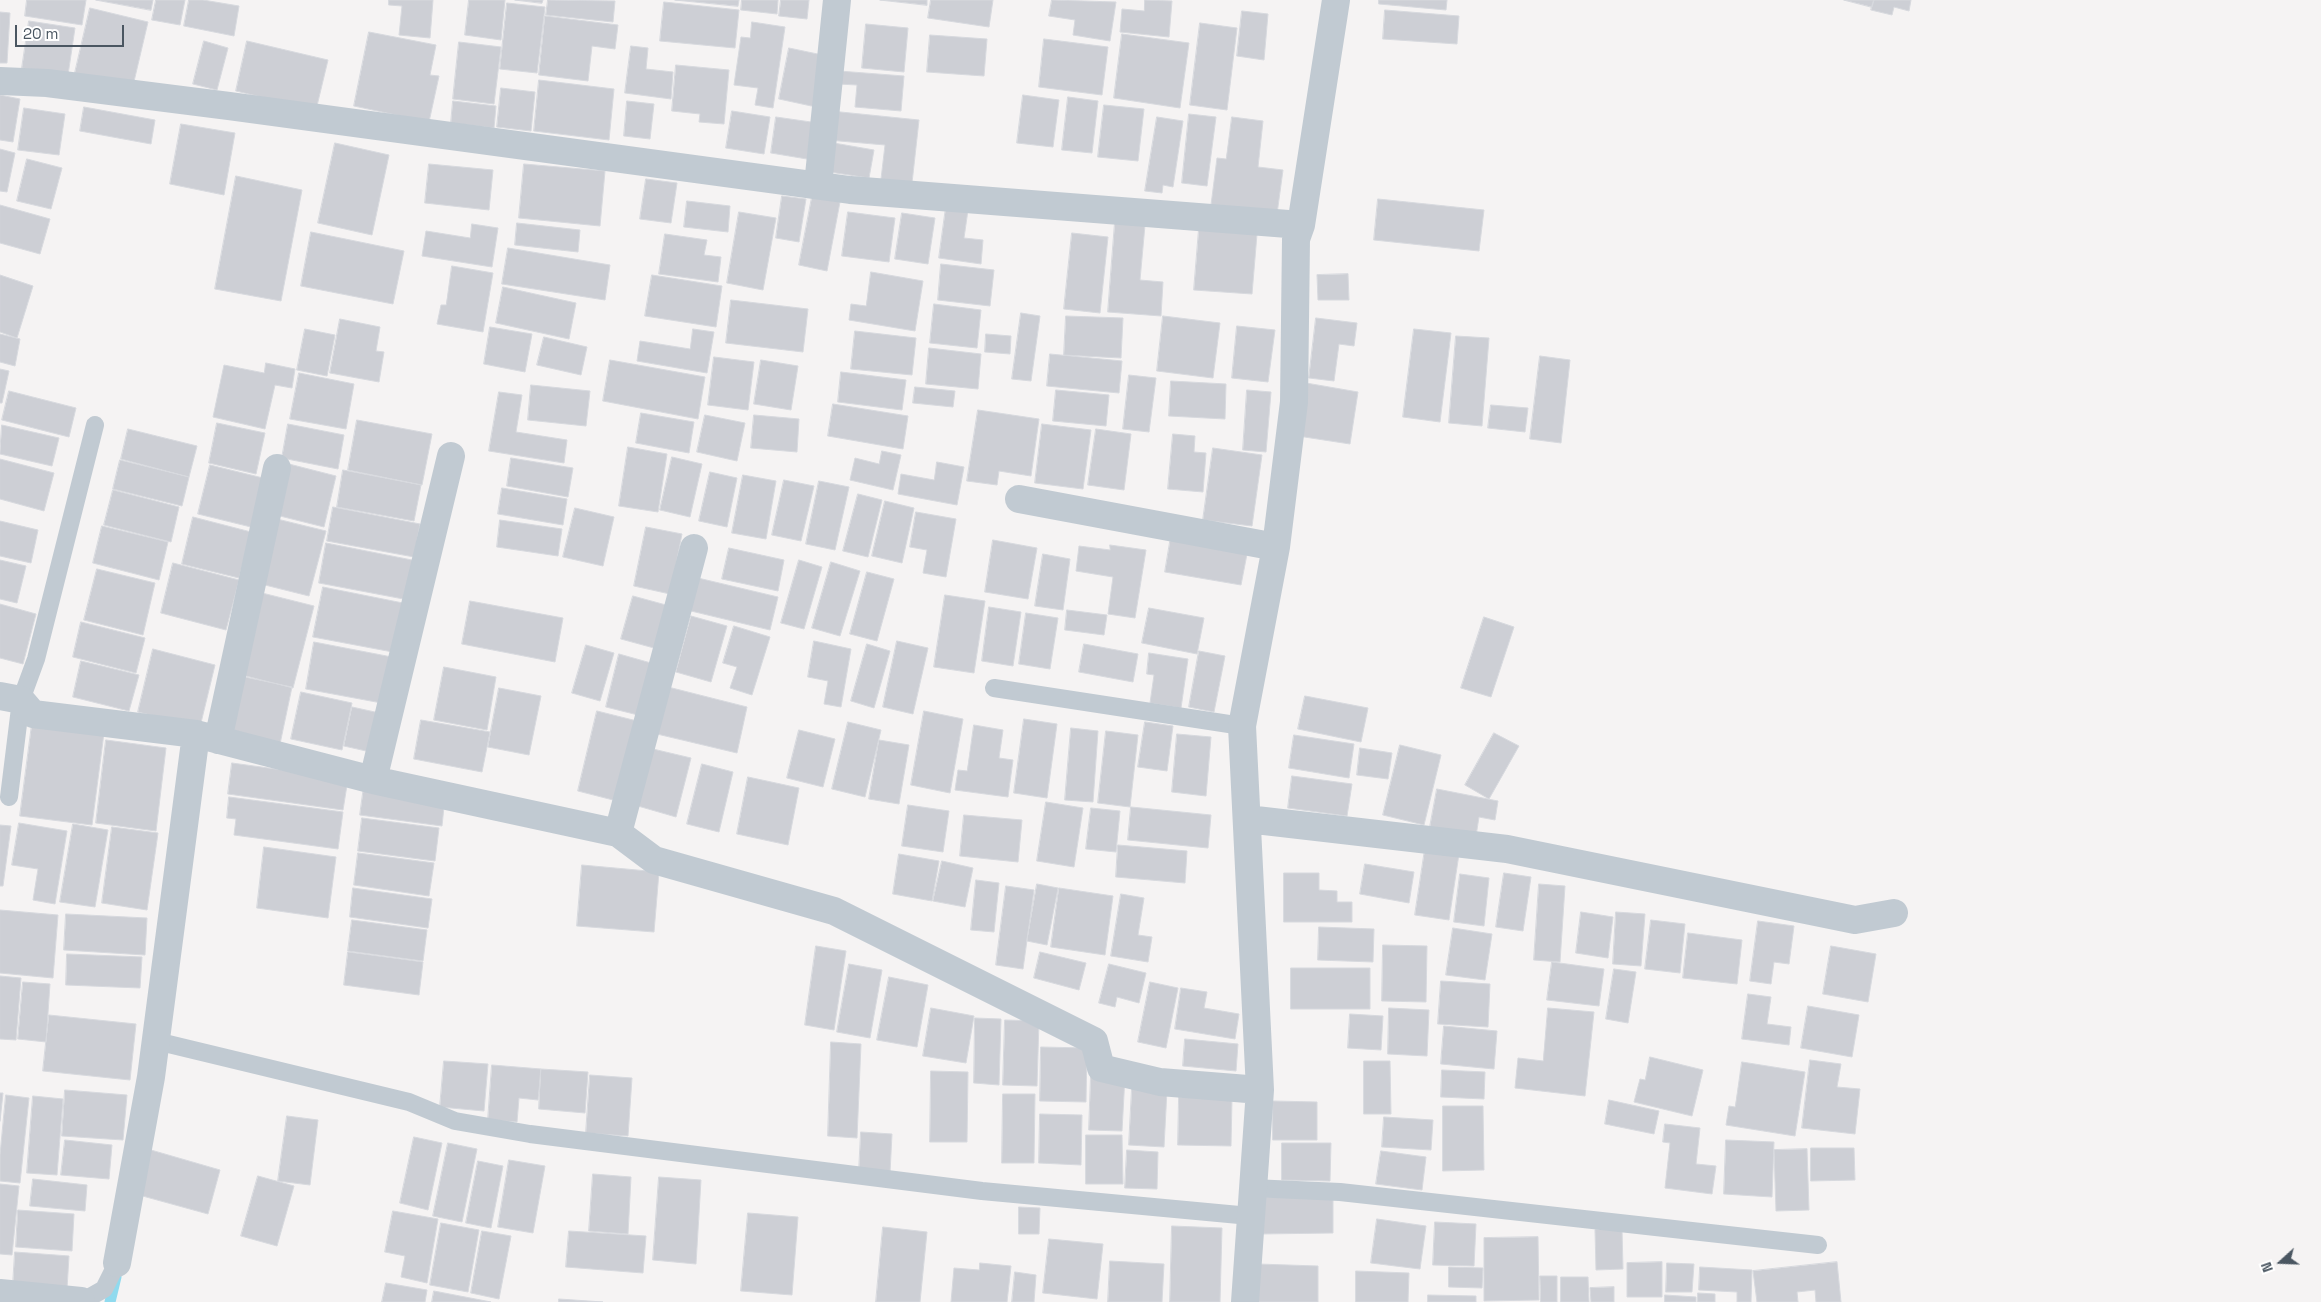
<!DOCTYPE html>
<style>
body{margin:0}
#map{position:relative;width:2321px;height:1302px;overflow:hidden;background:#f5f3f3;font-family:"Space Grotesk",sans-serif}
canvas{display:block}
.north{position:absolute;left:2256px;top:1237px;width:50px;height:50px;-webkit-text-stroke:4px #fff;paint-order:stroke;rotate:250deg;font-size:14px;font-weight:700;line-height:20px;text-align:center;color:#4a5661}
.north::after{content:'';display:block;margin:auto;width:18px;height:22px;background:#4a5661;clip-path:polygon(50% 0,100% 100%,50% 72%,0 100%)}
.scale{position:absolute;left:15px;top:25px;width:109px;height:22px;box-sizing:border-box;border:2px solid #4a5661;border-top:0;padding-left:6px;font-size:15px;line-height:18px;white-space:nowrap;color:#4a5661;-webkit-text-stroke:4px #fff;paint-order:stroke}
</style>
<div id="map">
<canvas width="2321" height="1302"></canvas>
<div class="north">N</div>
<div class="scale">20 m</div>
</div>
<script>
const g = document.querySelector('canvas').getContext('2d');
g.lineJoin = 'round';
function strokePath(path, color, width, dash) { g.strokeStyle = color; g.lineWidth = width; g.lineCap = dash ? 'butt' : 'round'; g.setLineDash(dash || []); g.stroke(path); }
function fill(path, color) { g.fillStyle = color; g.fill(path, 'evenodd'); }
strokePath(new Path2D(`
 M110 1302 116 1277`), '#90daee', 11);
const building = new Path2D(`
 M27 0H86L82 25 25 16Z
 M96 0H153L151 10Z
 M156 0H185L180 25 152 20Z
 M189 0H203L239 6 234 36 184 26Z
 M389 0H433L430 38 399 35 402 6 389 5Z
 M469 0H505L501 40 465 35Z
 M515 0H543L542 3Z
 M548 0 615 1 613 22 546 15Z
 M675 0H739L738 6Z
 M742 0H778L777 14 741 10Z
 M781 0H809L807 19 779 16Z
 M880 0H927V5Z
 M931 0H993L989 27 928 18Z
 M1052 0 1116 2 1110 41 1073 35 1075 20 1049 16Z
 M1145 0 1172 1 1169 37 1120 32 1122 9 1144 11Z
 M1379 0H1447L1446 10 1379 4Z
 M1844 0H1874L1872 7Z
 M1874 0H1911L1909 11 1894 7 1892 15 1871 10Z
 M664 2 739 10 735 48 660 41Z
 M507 3 545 7 537 73 500 69Z
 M90 8 148 22 132 90 74 77Z
 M1385 10 1459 16 1457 44 1383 39Z
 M1242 11 1268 14 1264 60 1237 56Z
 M0 12 10 13 7 63H0Z
 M545 16 618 25 615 49 592 46 588 81 539 75Z
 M29 21 75 28 68 75 22 68Z
 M752 22 785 27 773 108 755 105 758 88 734 85 741 37 750 38Z
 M1200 23 1237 28 1227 110 1190 105Z
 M866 24 908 28 904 72 862 68Z
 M369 32 436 45 430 75 439 76 429 122 354 106Z
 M1122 34 1189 43 1180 108 1114 98Z
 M930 35 987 39 984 76 927 72Z
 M1044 39 1108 47 1102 95 1039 87Z
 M204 41 228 48 217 90 193 84Z
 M247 41 328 60 316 110 236 91Z
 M459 42 501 47 494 104 453 99Z
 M631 46 648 48 646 69 673 72 671 99 625 93Z
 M789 48 827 56 816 107 779 99Z
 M676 65 729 70 724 124 699 122 700 114 672 111Z
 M839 71 904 76 901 111 855 107 857 85 838 84Z
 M539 80 614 89 609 140 534 131Z
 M501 88 535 92 531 131 497 127Z
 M0 95 20 99 13 142 0 140Z
 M1023 95 1059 100 1053 147 1017 143Z
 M1068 97 1098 101 1092 153 1062 150Z
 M453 101 496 106 494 128 451 123Z
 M627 101 654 104 650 139 624 136Z
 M1104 105 1144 109 1138 161 1098 157Z
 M84 107 155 120 151 144 80 131Z
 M24 108 65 114 59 155 18 150Z
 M732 111 770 117 764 154 726 148Z
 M831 111 919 120 912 183 881 179 885 145 828 140Z
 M1189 114 1216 117 1207 186 1182 183Z
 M776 117 818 123 813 160 771 153Z
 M1157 117 1183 121 1173 187 1163 185 1162 193 1145 191Z
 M1232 117 1263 121 1258 167 1283 170 1277 214 1211 205 1217 158 1226 159Z
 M181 124 235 133 224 195 170 184Z
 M828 142 874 150 869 178 823 171Z
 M335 143 389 155 372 235 318 223Z
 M0 149 15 153 7 192 0 191Z
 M27 159 62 168 51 209 17 201Z
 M429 164 493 170 489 210 425 203Z
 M524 164 605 171 600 226 519 218Z
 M236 176 302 190 281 301 215 289Z
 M646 179 677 183 671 223 640 219Z
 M782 196 806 199 799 242 776 238Z
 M812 197 840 202 827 271 799 265Z
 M1378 199 1484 210 1479 251 1374 240Z
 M687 201 730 206 728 232 684 227Z
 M0 205 50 219 40 254 0 243Z
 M946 207 968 210 964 238 983 240 981 264 939 258Z
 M739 212 776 218 763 290 727 283Z
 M848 212 895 218 889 262 842 256Z
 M902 213 935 218 928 264 895 259Z
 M1115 222 1145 225 1140 280 1163 282 1161 316 1108 312Z
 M517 223 580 230 578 252 515 245Z
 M472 224 498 228 492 267 422 256 426 231 470 238Z
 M1199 229 1257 234 1252 294 1194 290Z
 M311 232 404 251 393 304 301 286Z
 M1072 233 1108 237 1100 313 1064 309Z
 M665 234 707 240 704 255 721 257 718 282 659 274Z
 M508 248 610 265 605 300 502 284Z
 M941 264 994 270 990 306 938 300Z
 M452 266 493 273 483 332 437 324 441 305H446Z
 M871 272 923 281 915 331 849 320 851 304 866 306Z
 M1348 274 1349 300H1318L1317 275Z
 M0 275 33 286 17 338 0 332Z
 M652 275 722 286 716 327 645 316Z
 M503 287 576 303 569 339 496 323Z
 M731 300 808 309 803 352 726 343Z
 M934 304 981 310 977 348 930 343Z
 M1021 313 1040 316 1031 381 1012 379Z
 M1066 316 1123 318 1121 358 1064 355Z
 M1163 316 1220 323 1213 378 1157 371Z
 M1316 318 1357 323 1354 346 1339 344 1334 381 1309 378Z
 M340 319 380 327 376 351 384 352 379 382 330 373Z
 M1237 326 1275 330 1268 382 1232 378Z
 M490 327 532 334 525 372 484 364Z
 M305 329 335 335 327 376 297 370Z
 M693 329 714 332 707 373 637 361 640 341 690 349Z
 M1414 329 1451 333 1440 422 1403 417Z
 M855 331 916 338 912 375 851 369Z
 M0 334 20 339 15 366 0 362Z
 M986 334 1011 336 1010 354 985 352Z
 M1456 336 1489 338 1482 426 1449 423Z
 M544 337 587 347 581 375 537 365Z
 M929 348 981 354 978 389 926 384Z
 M1050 354 1122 361 1119 393 1047 386Z
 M1540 356 1570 360 1561 443 1530 439Z
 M714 357 754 362 748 410 708 405Z
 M610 360 705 377 698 419 603 401Z
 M761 360 798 366 791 410 754 404Z
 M266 363 295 369 292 388 275 385 265 429 213 417 224 365 264 373Z
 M0 369 9 371 2 403H0Z
 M841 372 906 380 902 410 838 402Z
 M299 373 354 384 346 429 290 419Z
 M1129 375 1156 378 1149 432 1123 429Z
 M1171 381 1226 384 1225 419 1169 416Z
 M1306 383 1358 392 1350 444 1298 436Z
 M531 385 590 391 586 426 528 420Z
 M915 387 955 391 953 407 913 403Z
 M1056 390 1109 395 1106 426 1053 421Z
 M1247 390 1271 392 1266 452 1243 450Z
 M9 391 76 408 69 437 2 420Z
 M499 392 522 395 516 432 567 440 564 463 489 451Z
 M833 404 908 416 903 449 828 436Z
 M1491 405 1528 408 1525 432 1488 428Z
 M978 410 1039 419 1031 476 999 471 997 485 967 481Z
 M641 413 694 422 689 453 636 443Z
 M705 415 745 423 737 461 697 452Z
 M754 415 799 419 797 452 751 448Z
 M357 420 432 434 422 485 348 470Z
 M217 423 265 433 256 474 209 463Z
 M288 424 344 435 338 469 282 458Z
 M1042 424 1091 430 1083 489 1035 483Z
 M2 425 59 438 52 466 0 454Z
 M128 429 197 446 189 477 121 459Z
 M1096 429 1131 434 1124 490 1088 485Z
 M1173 434 1195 436 1194 452 1206 453 1203 492 1168 489Z
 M628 447 667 454 658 512 619 506Z
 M1213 448 1262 455 1252 526 1203 520Z
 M882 451 901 455 893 490 850 480 855 458 879 464Z
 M672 457 702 464 690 517 660 510Z
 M511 458 573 468 568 497 507 486Z
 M0 459 54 473 44 511 0 499Z
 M120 460 189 477 182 506 113 489Z
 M937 462 964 467 957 505 898 494 901 474 934 480Z
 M285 463 336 476 324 527 272 514Z
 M210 465 263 478 251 527 198 514Z
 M343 470 421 485 414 521 337 507Z
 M710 472 737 478 727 527 699 521Z
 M743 475 776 481 766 539 732 533Z
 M784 480 814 486 801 541 772 535Z
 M819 481 849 487 835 550 806 544Z
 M502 488 567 499 563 525 498 514Z
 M113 490 179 507 171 542 104 525Z
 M858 494 882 500 868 557 843 551Z
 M885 501 914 508 902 563 872 556Z
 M333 507 420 524 414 557 327 541Z
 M575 508 614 517 603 566 563 557Z
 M916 512 956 519 946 577 923 573 927 550 910 547Z
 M193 517 251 532 239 578 182 564Z
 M273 518 326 531 309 596 257 583Z
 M500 520 562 529 558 556 497 547Z
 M0 521 38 530 31 563 0 556Z
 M102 526 168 542 159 580 93 563Z
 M646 527 682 534 670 594 634 586Z
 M1171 536 1248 549 1241 585 1165 572Z
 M993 540 1037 548 1028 599 985 592Z
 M326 543 422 562 414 601 319 583Z
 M1110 545 1146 550 1135 618 1108 614 1113 577 1076 571 1079 546 1110 550Z
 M729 548 784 560 778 591 722 579Z
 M1043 554 1070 559 1063 610 1035 606Z
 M0 560 26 566 17 603 0 599Z
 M799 560 822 567 804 629 781 623Z
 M831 562 860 571 840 636 812 628Z
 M173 563 239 580 226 630 161 613Z
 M97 569 155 583 143 635 84 620Z
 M867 572 894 579 877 641 850 634Z
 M698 578 778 597 770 630 691 611Z
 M323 587 408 604 398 653 313 637Z
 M262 593 314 606 293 688 242 675Z
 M945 595 985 601 974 673 934 667Z
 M633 596 666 605 654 648 621 639Z
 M470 601 563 618 555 662 462 644Z
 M0 604 36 614 23 664 0 658Z
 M989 607 1021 612 1013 666 982 661Z
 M1149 608 1204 618 1197 654 1142 643Z
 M1067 610 1107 615 1104 635 1065 630Z
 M1026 613 1058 618 1050 669 1019 664Z
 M691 616 727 626 711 682 676 672Z
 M1484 617 1514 627 1491 697 1461 688Z
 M81 622 145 638 136 673 73 657Z
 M734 626 770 637 752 695 730 688 737 667 723 663Z
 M814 641 851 649 841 707 824 704 828 681 808 677Z
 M897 641 928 648 913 714 883 707Z
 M314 642 397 658 387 704 306 689Z
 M867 644 890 651 874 708 851 701Z
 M1084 644 1138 654 1133 682 1079 672Z
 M586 645 614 653 600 701 572 693Z
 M153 649 215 665 200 727 138 712Z
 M1199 651 1225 656 1214 712 1189 707Z
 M1149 653 1188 659 1181 708 1150 703 1154 675 1147 674Z
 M619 654 651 663 638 715 606 707Z
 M81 661 139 675 129 711 73 697Z
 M444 667 496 677 487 730 434 720Z
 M240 676 292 687 280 744 229 733Z
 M668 687 747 707 737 753 657 734Z
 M499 688 541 696 529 755 488 747Z
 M301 692 352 703 342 750 291 739Z
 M1305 696 1368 708 1361 742 1298 729Z
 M352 707 384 714 375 753 344 746Z
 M597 711 637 721 617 801 578 791Z
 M924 711 963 719 950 793 911 785Z
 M1024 719 1057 724 1047 798 1014 793Z
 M421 720 490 732 482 772 414 759Z
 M848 722 881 730 865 797 832 789Z
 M1145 722 1173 726 1167 771 1138 767Z
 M32 724 104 733 92 825 20 816Z
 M974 725 1003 730 999 758 1013 760 1008 797 955 790 958 770 967 771Z
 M1071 728 1098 731 1093 802 1065 800Z
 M799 730 835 739 823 787 787 778Z
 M1106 731 1138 735 1130 807 1098 803Z
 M1494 733 1519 746 1489 799 1465 785Z
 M1177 734 1211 737 1206 796 1172 792Z
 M1294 735 1354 744 1349 778 1289 768Z
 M106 740 166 748 156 831 96 823Z
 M879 740 909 745 899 804 869 799Z
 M1400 745 1441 755 1424 825 1383 815Z
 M1360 748 1392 753 1388 779 1357 775Z
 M653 749 691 758 676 817 638 806Z
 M232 763 348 779 343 810 228 794Z
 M702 764 733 772 719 832 687 824Z
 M1292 776 1352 784 1347 816 1288 808Z
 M748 777 799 788 788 845 737 834Z
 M364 786 445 797 442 826 360 815Z
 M1437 789 1498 801 1495 820 1479 817 1476 836 1430 827Z
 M229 797 343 812 338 849 234 835 236 819 227 818Z
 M1046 802 1083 808 1074 867 1037 861Z
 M908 805 949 811 943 852 902 846Z
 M1131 807 1211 815 1208 848 1128 840Z
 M1091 808 1120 811 1116 852 1086 849Z
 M964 815 1022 820 1018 862 960 856Z
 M362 818 439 828 435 861 358 851Z
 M19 823 67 831 55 904 33 900 38 869 12 865Z
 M73 824 108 830 95 907 60 902Z
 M0 825 11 826 3 886H0Z
 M112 827 158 833 147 910 102 903Z
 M1118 845 1187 851 1185 883 1116 877Z
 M264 847 336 857 328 918 257 908Z
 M1425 849 1459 854 1449 920 1415 915Z
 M358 853 434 863 429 896 354 885Z
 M899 854 939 861 932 901 893 894Z
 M942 861 973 868 965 907 933 901Z
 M1365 864 1414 872 1409 903 1360 894Z
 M582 865 659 872 654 932 577 926Z
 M1284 873H1319V890L1337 891V902H1352V922H1284Z
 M1504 873 1531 877 1523 931 1496 927Z
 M1460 874 1489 878 1484 926 1454 922Z
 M976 880 999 883 994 932 971 930Z
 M1037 884 1058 888 1047 945 1027 941Z
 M1539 884 1565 886 1560 962 1534 960Z
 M1006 886 1034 890 1023 969 996 965Z
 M353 888 432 899 428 928 350 917Z
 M1059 888 1113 896 1105 955 1051 947Z
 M1121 894 1144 898 1138 935 1152 937 1148 962 1111 956Z
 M0 910 58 915 53 978 0 973Z
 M1581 912 1613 917 1608 958 1576 953Z
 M1616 912 1645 914 1641 966 1613 964Z
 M66 914 147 918 145 955 64 950Z
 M352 920 427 930 423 961 348 951Z
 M1651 920 1685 924 1680 973 1645 969Z
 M1758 921 1794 926 1789 964 1774 962 1771 984 1750 981Z
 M1319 927 1374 929 1373 962 1318 960Z
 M1453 928 1492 934 1485 980 1446 975Z
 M1688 933 1742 940 1737 984 1683 978Z
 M1383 945 1427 946 1426 1002 1382 1001Z
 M816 946 846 951 834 1030 805 1025Z
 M1831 946 1876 954 1868 1002 1823 994Z
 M348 952 423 962 419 995 344 985Z
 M1040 952 1086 963 1079 990 1034 978Z
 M67 954 142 957 140 988 66 985Z
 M1552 962 1604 969 1599 1006 1547 1000Z
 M849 964 882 970 870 1038 837 1032Z
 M1109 964 1146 973 1139 1003 1117 997 1115 1007 1099 1003Z
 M1291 968H1370V1009H1291Z
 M1614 969 1636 972 1628 1023 1606 1019Z
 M0 976 21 978 16 1040 0 1039Z
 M889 977 928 985 917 1047 877 1040Z
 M1441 981 1490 984 1488 1027 1438 1024Z
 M23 982 50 984 46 1042 18 1039Z
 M1150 982 1178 988 1166 1048 1138 1042Z
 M1181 988 1207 992 1204 1008 1239 1014 1235 1039 1175 1029Z
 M1748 994 1771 997 1767 1024 1791 1027 1789 1045 1742 1039Z
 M1808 1006 1859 1015 1852 1057 1801 1048Z
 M931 1008 974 1016 966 1063 923 1056Z
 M1389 1008 1429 1010 1427 1056 1388 1054Z
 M1548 1008 1594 1012 1585 1096 1515 1088 1518 1058 1543 1061Z
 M1350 1014 1383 1016 1381 1050 1348 1048Z
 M49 1015 136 1024 130 1080 43 1071Z
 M975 1018 1001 1019 999 1085 974 1083Z
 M1005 1020 1039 1021 1037 1086 1003 1085Z
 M1444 1026 1497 1031 1494 1069 1441 1064Z
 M1185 1039 1238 1044 1236 1071 1183 1066Z
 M831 1042 861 1044 857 1138 828 1136Z
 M1041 1047 1087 1048 1086 1102 1040 1101Z
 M1650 1057 1703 1070 1692 1116 1634 1102 1640 1079 1645 1080Z
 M1810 1060 1841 1064 1837 1087 1860 1089 1855 1134 1802 1128Z
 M444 1061 488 1064 484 1111 440 1107Z
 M1364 1061H1390L1391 1114H1364Z
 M1742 1062 1805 1072 1795 1136 1726 1125 1729 1106 1735 1107Z
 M492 1065 541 1069 538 1100 519 1098 517 1122 488 1120Z
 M541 1069 588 1072 585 1113 539 1109Z
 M1442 1070 1485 1072 1484 1099 1441 1097Z
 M931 1071 968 1072 967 1142H930Z
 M590 1075 632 1078 628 1136 586 1133Z
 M1091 1075 1125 1076 1122 1131 1089 1130Z
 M1132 1088 1167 1090 1164 1147 1129 1145Z
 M65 1090 127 1095 123 1140 62 1136Z
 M0 1093H3L0 1121Z
 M1003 1094H1035L1034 1163H1002Z
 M6 1095 29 1098 20 1183 0 1181V1155Z
 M33 1096 63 1099 57 1175 27 1173Z
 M1179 1097 1232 1099 1231 1146 1178 1145Z
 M1609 1100 1659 1111 1654 1134 1605 1124Z
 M1273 1101 1317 1102V1140H1273Z
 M1443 1106H1483L1484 1170 1443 1171Z
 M1040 1114 1082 1115 1081 1165 1039 1163Z
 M287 1116 318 1120 310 1185 278 1181Z
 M1384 1117 1433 1120 1431 1150 1382 1147Z
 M1665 1124 1700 1128 1696 1164 1716 1166 1712 1194 1665 1188 1670 1143 1663 1142Z
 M861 1132 892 1134 890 1173 859 1171Z
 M1086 1135H1122L1123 1184H1086Z
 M414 1137 442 1143 428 1210 400 1203Z
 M65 1140 112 1145 109 1179 61 1175Z
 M1726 1140 1774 1142 1772 1197 1724 1194Z
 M448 1143 477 1149 462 1222 433 1216Z
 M1282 1143H1331L1330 1181 1282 1180Z
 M1811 1148H1854L1855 1180 1811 1181Z
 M1807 1149 1809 1210 1776 1211 1774 1150Z
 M151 1150 220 1170 208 1214 139 1195Z
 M1127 1150 1158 1152 1157 1189 1125 1188Z
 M1381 1151 1426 1157 1422 1190 1376 1184Z
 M509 1160 545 1166 533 1233 498 1227Z
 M478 1161 503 1166 491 1228 466 1223Z
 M593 1174 631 1177 628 1234 589 1231Z
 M258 1176 294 1186 277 1246 241 1236Z
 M659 1177 701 1180 696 1264 653 1260Z
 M33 1179 87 1185 85 1211 30 1206Z
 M0 1184 19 1186 12 1255 0 1254Z
 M1261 1197H1333V1233L1261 1234Z
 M1019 1207 1040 1208 1039 1234H1019Z
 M18 1210 74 1214 72 1251 16 1247Z
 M393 1211 438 1219 427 1283 401 1277 405 1256 385 1252Z
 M748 1213 798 1217 792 1295 741 1291Z
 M1377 1219 1426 1226 1420 1269 1371 1263Z
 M1435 1222 1476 1224 1474 1266 1433 1265Z
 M441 1223 479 1230 468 1292 430 1285Z
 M1172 1226 1222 1228 1220 1302H1170Z
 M883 1227 927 1232 920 1302H876Z
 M1622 1229 1623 1269 1596 1270 1595 1230Z
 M482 1231 511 1236 499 1299 471 1293Z
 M569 1231 646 1236 643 1273 566 1267Z
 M1538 1237 1539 1300 1484 1301V1238Z
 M1049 1239 1103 1244 1097 1299 1043 1293Z
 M15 1252 69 1256 67 1289 13 1285Z
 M1110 1261 1164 1264 1162 1302H1108Z
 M1662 1262V1297H1627V1263Z
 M1837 1262 1841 1302H1816L1815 1290 1797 1292 1798 1302H1757L1753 1271Z
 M980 1263 1011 1266 1007 1302H951L954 1268 979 1270Z
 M1667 1263 1694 1264 1692 1292H1666Z
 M1258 1264 1318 1266V1302H1257Z
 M1449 1267 1483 1268 1482 1288 1449 1287Z
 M1700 1267 1752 1270 1751 1302H1737V1292L1699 1290Z
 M1356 1271 1409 1273 1408 1302H1356Z
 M1015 1272 1036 1275 1034 1302H1012Z
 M1540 1276H1557V1302H1541Z
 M1561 1277H1588L1589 1302H1561Z
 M386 1283 427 1290 425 1302H382Z
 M1614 1287V1302H1591L1590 1288Z
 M434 1291 491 1302H432Z
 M1698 1293 1715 1294V1302H1698Z
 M1428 1295 1476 1296V1302H1428Z
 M1665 1295 1696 1297V1302H1665Z
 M559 1299 603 1302H559Z`);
fill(building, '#cdcfd5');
strokePath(building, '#d7d9de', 1);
strokePath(new Path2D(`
 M994 688 1242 726
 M9 797 21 700 36 659 95 425
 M156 1041 409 1102 455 1121 530 1134 982 1191 1250 1216
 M1252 1188 1340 1192 1818 1245
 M81 1302 104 1289 117 1263`), '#c1cad2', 18);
strokePath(new Path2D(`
 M0 81 47 83 229 106 850 190 1301 225
 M818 185 837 0
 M451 456 373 780 618 833 654 860 834 911 1094 1041 1101 1068 1160 1082 1260 1090
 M1019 499 1276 547
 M0 696 21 700 33 714 196 734
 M218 740 277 468
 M1247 819 1507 849 1855 920 1894 913
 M618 833 694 548
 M117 1263 151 1077 196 734 373 780
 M0 1293 81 1301
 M1245 1302 1260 1090 1242 726 1276 547 1294 402 1296 239 1301 225 1336 0`), '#c1cad2', 28);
</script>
